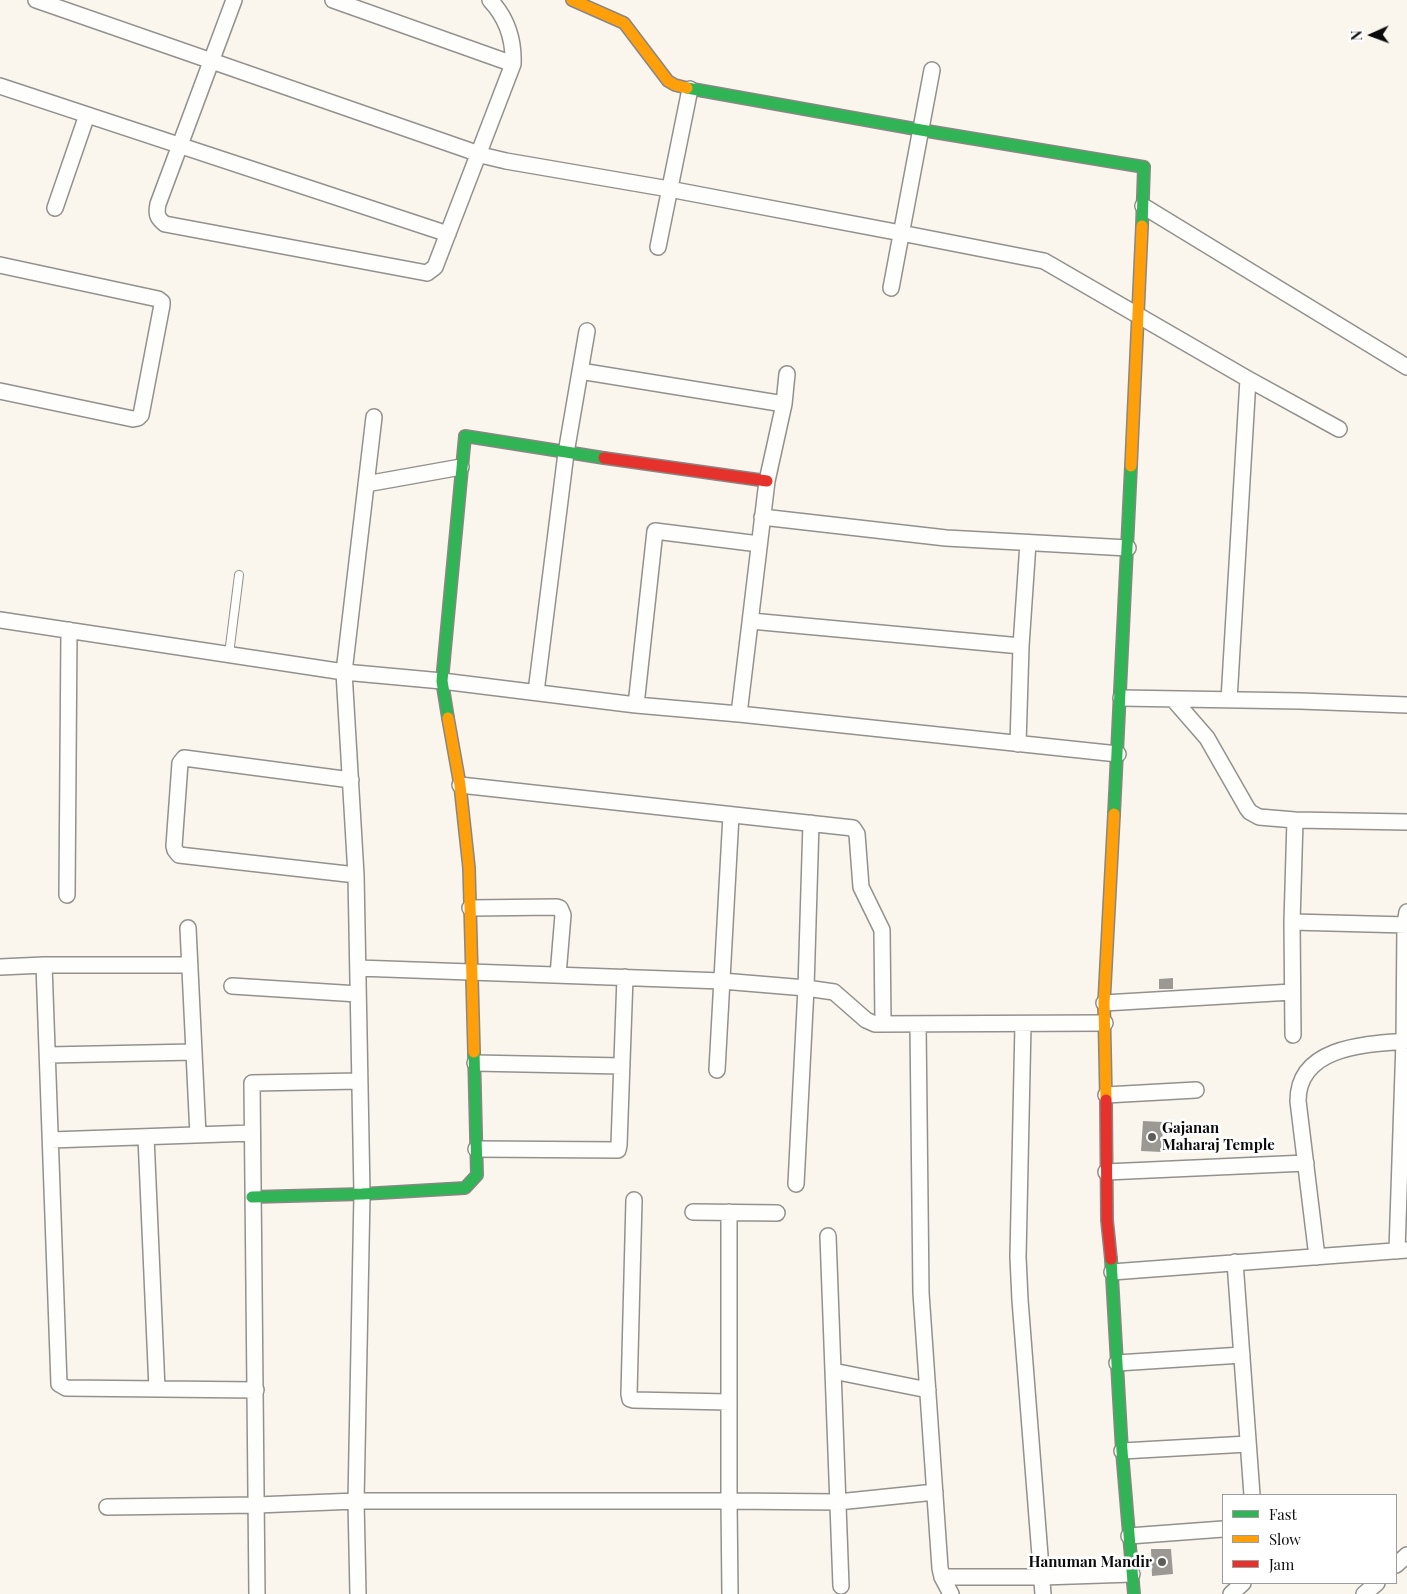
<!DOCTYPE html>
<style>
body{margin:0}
#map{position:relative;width:1407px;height:1594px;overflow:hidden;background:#faf6ee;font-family:"Playfair Display",serif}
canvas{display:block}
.legend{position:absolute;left:1222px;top:1494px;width:175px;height:90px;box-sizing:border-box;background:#fff;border:1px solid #9d9d9d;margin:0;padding:6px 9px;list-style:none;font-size:15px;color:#0b0b0b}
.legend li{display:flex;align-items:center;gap:10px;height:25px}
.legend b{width:25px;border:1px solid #9d9d9d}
.north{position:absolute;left:1347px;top:10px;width:50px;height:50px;-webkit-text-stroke:4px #fff;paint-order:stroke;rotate:268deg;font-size:14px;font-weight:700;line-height:20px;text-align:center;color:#0b0b0b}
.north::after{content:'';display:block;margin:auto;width:18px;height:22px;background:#0b0b0b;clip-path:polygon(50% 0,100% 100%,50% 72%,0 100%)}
</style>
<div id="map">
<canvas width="1407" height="1594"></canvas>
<ul class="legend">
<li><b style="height:6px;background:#30b455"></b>Fast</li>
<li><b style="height:6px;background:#ff9f0a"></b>Slow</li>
<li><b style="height:6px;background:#e5322d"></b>Jam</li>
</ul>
<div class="north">N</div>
</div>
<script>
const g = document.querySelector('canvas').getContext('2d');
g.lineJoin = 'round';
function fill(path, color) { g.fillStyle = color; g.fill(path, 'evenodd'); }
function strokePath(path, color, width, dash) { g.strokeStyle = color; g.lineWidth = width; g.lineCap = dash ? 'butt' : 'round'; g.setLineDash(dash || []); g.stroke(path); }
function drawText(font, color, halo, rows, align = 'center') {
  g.font = font + ' "Playfair Display",serif'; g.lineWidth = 5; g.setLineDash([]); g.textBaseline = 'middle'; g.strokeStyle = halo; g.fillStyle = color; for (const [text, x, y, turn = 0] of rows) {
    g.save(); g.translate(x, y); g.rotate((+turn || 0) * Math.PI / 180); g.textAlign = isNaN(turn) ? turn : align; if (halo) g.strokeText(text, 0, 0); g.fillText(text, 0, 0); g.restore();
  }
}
fill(new Path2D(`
 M1173 978V989H1159V979Z
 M1143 1121 1163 1122 1162 1152 1141 1151Z
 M1151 1549H1171L1173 1574 1152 1576Z`), '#9c9995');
const lane = new Path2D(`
 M229 654 239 575`);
const street = new Path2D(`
 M36 0 485 156 506 161 669 189 901 233 1044 261 1248 379 1339 429
 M234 0 158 204C156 214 157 218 165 224L427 273 435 267 513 64C514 39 507 18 490 0
 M333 0 513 64
 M0 86 448 234
 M1143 206 1407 367
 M55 208 87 115
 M658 247 690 89
 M0 265 158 299 162 302V305L141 415 138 418 133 419 0 391
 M891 288 932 70
 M580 371 784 404
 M366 484 461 467
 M762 517 946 538 1128 548
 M0 620 344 672 442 681 636 705 739 714 1118 754
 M751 621 1021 646
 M536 692 566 453 587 331
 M1121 698 1300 701 1407 705
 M1173 699 1207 738 1247 808 1250 812 1259 817 1295 820 1407 822
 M1229 700 1248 379
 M636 705 655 531 759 544
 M739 714 767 481 784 404 787 374
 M1018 744 1021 646 1028 543
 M351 780 184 758 180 763 174 846 175 850 179 855 356 875
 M460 785 853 828 857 834 861 887 882 930 883 1024
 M67 895 69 630
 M470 908 557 907 560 908 563 915 558 975
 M1292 922 1407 925
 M188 928 198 1135
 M190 965H44L59 1384 66 1388 256 1390
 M0 967 44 965
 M358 968 722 981 806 988 834 992 866 1020 875 1024 1105 1023
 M232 986 358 994
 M1104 1003 1292 992
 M918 1024 921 1293 940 1568 942 1577 951 1594
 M1023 1024 1018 1257 1020 1300 1043 1594
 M1293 1035 1292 922 1295 820
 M48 1055 194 1052
 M475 1063 622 1066
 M717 1070 731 815
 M1106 1095 1196 1090
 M146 1137 157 1389
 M51 1140 252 1133
 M476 1149 618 1150 619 1145 625 977
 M1106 1172 1306 1163
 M796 1184 806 988 811 823
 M634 1200 629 1394 630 1399 633 1400 729 1402
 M693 1212 777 1213
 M729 1212V1501L838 1502 935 1492
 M828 1236 841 1586
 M1397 1251 1404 1041 1405 924 1407 912
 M1317 1257 1298 1101C1298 1046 1367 1044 1407 1041
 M1235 1262 1252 1495
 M1112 1272 1407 1250
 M1117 1363 1242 1355
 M833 1371 928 1390
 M1122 1451 1248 1444
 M107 1507 257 1505 356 1501H729L730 1594
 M1129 1536 1223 1529
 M1396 1565 1407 1555
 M942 1577H1042L1132 1574
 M257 1594 252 1083 359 1081
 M358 1594 356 1501 362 1194 356 875 344 672 374 417
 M1231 1594 1243 1583
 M1364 1594 1377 1583`);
const fast = new Path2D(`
 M687 88 921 130 1144 167 1142 226
 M448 718 442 681 465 436 604 458
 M1114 814 1131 466
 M252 1197 362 1194 465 1188 477 1175 474 1052
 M1111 1259 1122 1451 1134 1594`);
const slow = new Path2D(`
 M572 0 624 23 668 81 675 85 687 88
 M1131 466 1142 226
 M448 718 460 785 469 868 474 1052
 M1106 1100 1104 1003 1114 814`);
const jam = new Path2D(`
 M604 458 767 481
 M1106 1100 1107 1220 1111 1259`);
strokePath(lane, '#93918d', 10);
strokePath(street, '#93918d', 18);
strokePath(fast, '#898784', 14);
strokePath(slow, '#898784', 14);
strokePath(jam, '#898784', 14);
strokePath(lane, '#fefefc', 8);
strokePath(street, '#fefefc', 15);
strokePath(fast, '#30b455', 11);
strokePath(slow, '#ff9f0a', 11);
strokePath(jam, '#e5322d', 11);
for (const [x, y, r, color] of [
 [1152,1137,5,"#5f5d5a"],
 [1162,1562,5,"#5f5d5a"]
]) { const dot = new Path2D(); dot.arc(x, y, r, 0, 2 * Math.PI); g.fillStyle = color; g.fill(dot); strokePath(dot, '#fff', 2); }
drawText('bold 15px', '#0b0b0b', '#fff', [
 ["Gajanan",1162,1128],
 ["Maharaj Temple",1162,1145],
 ["Hanuman Mandir",1152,1562,"right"]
], 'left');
</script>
